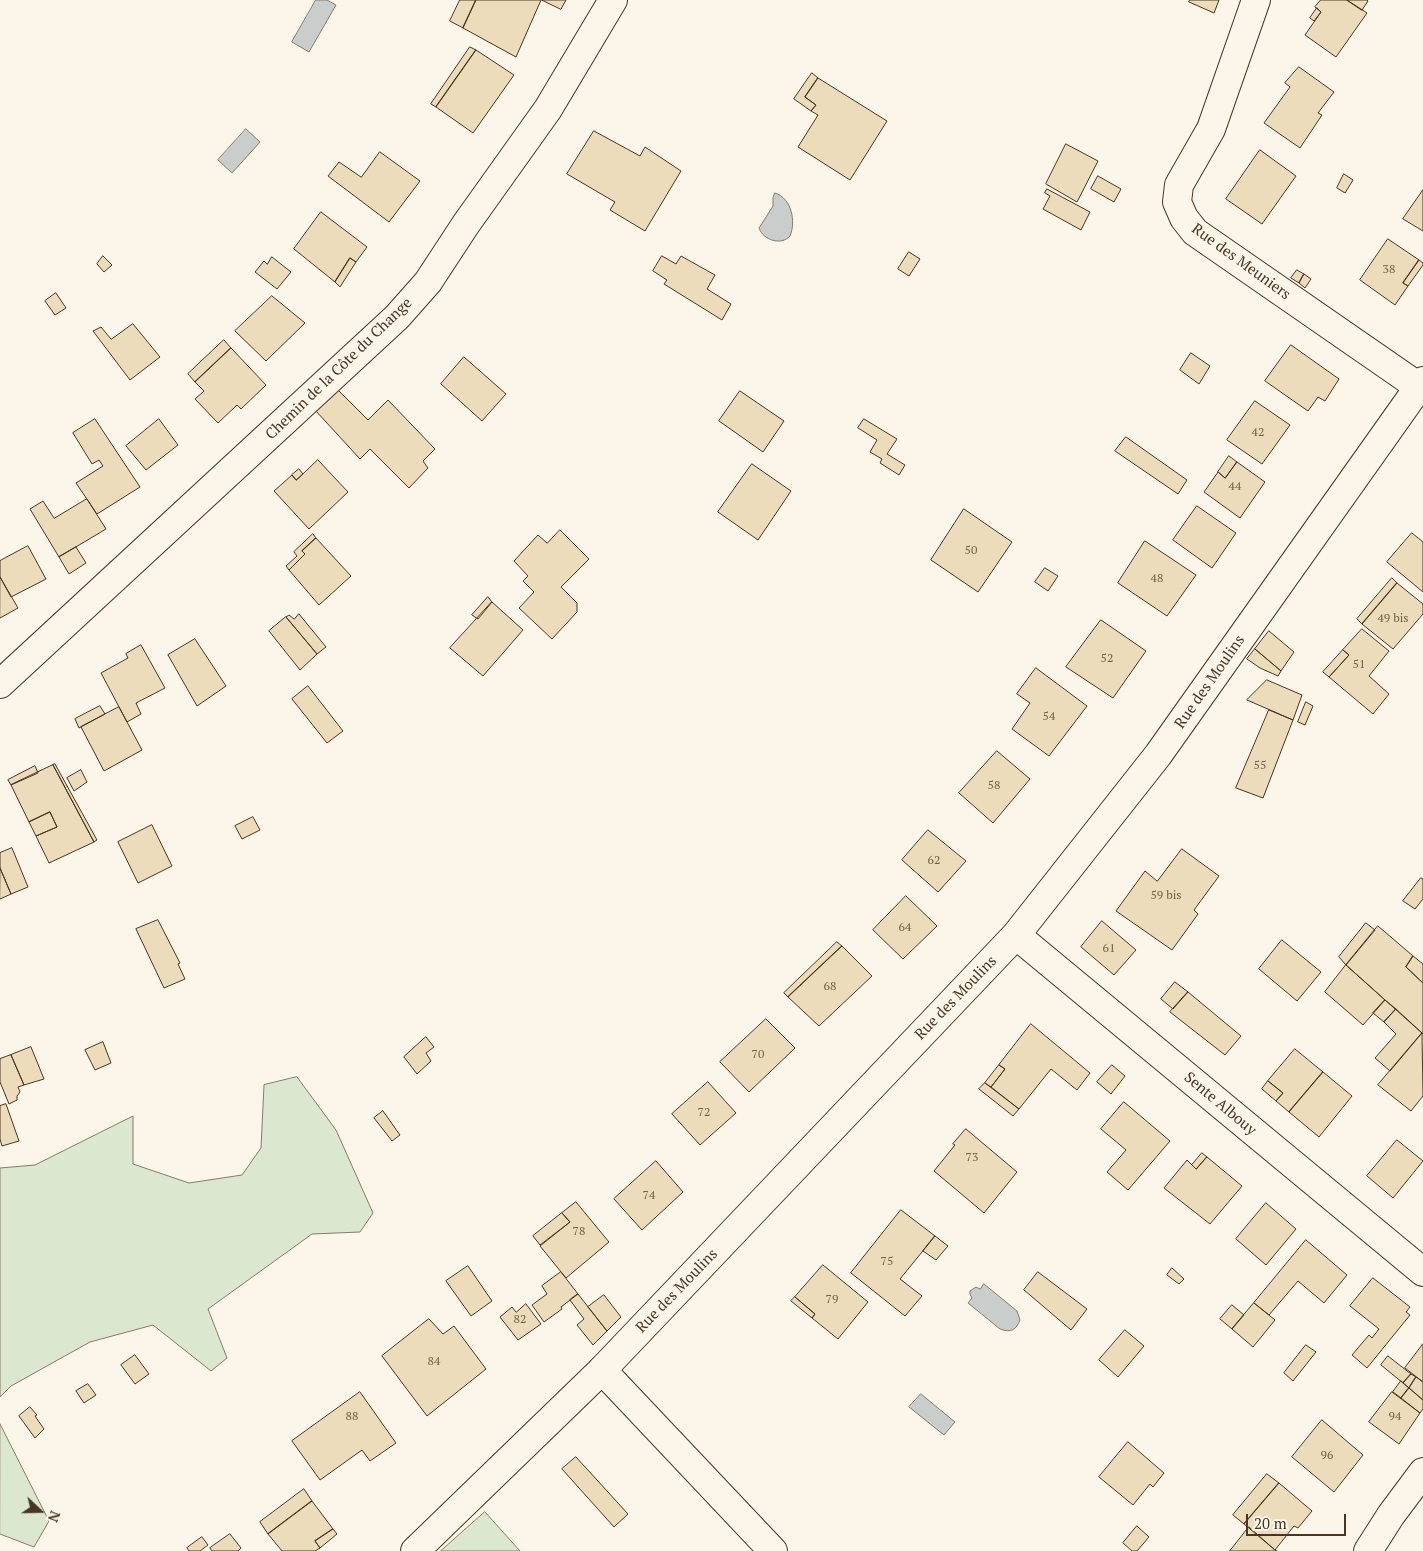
<!DOCTYPE html>
<meta charset="utf-8">
<style>
body{margin:0}
#map{position:relative;width:1423px;height:1551px;overflow:hidden;background:#fbf6e9;font-family:"PT Serif",serif}
canvas{display:block}
.north{position:absolute;left:15px;top:1486px;width:50px;height:50px;-webkit-text-stroke:4px #fbf6e9;paint-order:stroke;rotate:111deg;font-size:14px;font-weight:700;line-height:20px;text-align:center;color:#4a3520}
.north::after{content:'';display:block;margin:auto;width:18px;height:22px;background:#4a3520;clip-path:polygon(50% 0,100% 100%,50% 72%,0 100%)}
.scale{position:absolute;left:1246px;top:1514px;width:100px;height:22px;box-sizing:border-box;border:2px solid #4a3520;border-top:0;padding-left:6px;font-size:15px;line-height:18px;white-space:nowrap;color:#4a3520;-webkit-text-stroke:4px #fbf6e9;paint-order:stroke}
</style>
<div id="map">
<canvas width="1423" height="1551"></canvas>
<div class="north">N</div>
<div class="scale">20 m</div>
</div>
<script>
const g = document.querySelector('canvas').getContext('2d');
g.lineJoin = 'round';
function fill(path, color) { g.fillStyle = color; g.fill(path, 'evenodd'); }
function strokePath(path, color, width, dash) { g.strokeStyle = color; g.lineWidth = width; g.lineCap = dash ? 'butt' : 'round'; g.setLineDash(dash || []); g.stroke(path); }
function drawText(font, color, halo, rows, align = 'center') {
  g.font = font + ' "PT Serif",serif'; g.lineWidth = 4; g.setLineDash([]); g.textBaseline = 'middle'; g.strokeStyle = halo; g.fillStyle = color; for (const [text, x, y, turn = 0] of rows) {
    g.save(); g.translate(x, y); g.rotate((+turn || 0) * Math.PI / 180); g.textAlign = isNaN(turn) ? turn : align; if (halo) g.strokeText(text, 0, 0); g.fillText(text, 0, 0); g.restore();
  }
}
const green = new Path2D(`
 M297 1077 336 1130 373 1213 360 1232 312 1234 208 1309 227 1358 211 1371 153 1325 90 1342 11 1386 0 1397V1168L35 1165 133 1116V1164L189 1183 242 1175 261 1148 264 1085Z
 M0 1424 49 1521 34 1547 0 1534Z
 M485 1512 520 1551H441Z`);
fill(green, '#dce7d0');
strokePath(green, '#887966', 1);
const water = new Path2D(`
 M316 0H327L336 5 309 52 292 42Z
 M246 129 260 142 232 173 218 160Z
 M775 193C792 198 796 222 790 236 781 246 763 240 759 228L773 206V198Z
 M984 1284 1017 1311 1020 1320C1016 1330 1011 1333 1000 1329L968 1303 972 1298 970 1294V1291L976 1287 980 1289Z
 M921 1394 955 1422 944 1435 909 1407Z`);
fill(water, '#c9cecd');
strokePath(water, '#887966', 1);
const building = new Path2D(`
 M460 0H476L463 28 450 21Z
 M476 0H541L516 57 463 28Z
 M542 0H566L561 9Z
 M1190 0H1219L1214 13 1189 2Z
 M1321 0H1347L1367 13 1336 57 1305 35 1321 12 1315 7Z
 M1347 0H1367L1368 1 1362 10Z
 M1317 8 1321 12 1314 21 1310 18Z
 M470 47 476 50 436 107 431 104Z
 M476 50 514 75 473 133 436 107Z
 M1299 67 1334 92 1318 113 1322 115 1300 148 1264 123 1290 87 1285 83Z
 M812 73 818 78 805 97 816 105 811 111 794 99Z
 M818 78 887 121 850 180 798 147 818 115 811 111 816 105 805 97Z
 M594 131 640 156 645 147 681 171 645 231 610 210 615 202 567 174Z
 M1066 144 1098 161 1077 202 1046 184Z
 M1260 150 1296 176 1262 224 1226 199Z
 M380 152 420 181 389 222 328 176 339 162 361 177Z
 M1344 174 1353 180 1345 193 1337 188Z
 M1098 176 1121 189 1114 202 1091 189Z
 M1047 189 1090 212 1081 230 1043 209 1050 196 1045 193Z
 M1423 190V231L1403 219Z
 M321 212 367 247 356 262 350 258 335 282 294 249Z
 M1388 239 1419 260 1403 283 1408 286 1395 305 1360 280Z
 M909 252 920 259 909 276 898 269Z
 M103 256 112 265 104 272 97 264Z
 M662 256 676 264 681 256 715 275 707 289 731 304 722 320 664 284 667 280 653 271Z
 M272 257 291 272 277 289 255 272 264 261 267 264Z
 M350 258 356 262 340 287 335 282Z
 M1419 260 1423 263V265L1408 286 1403 283Z
 M1297 270 1304 274 1299 283 1291 278Z
 M1304 274 1311 279 1305 288 1299 283Z
 M56 293 66 308 55 315 45 301Z
 M272 296 305 323 266 361 235 331Z
 M133 324 160 357 130 380 93 331 101 327 111 339Z
 M224 340 231 348 195 382 188 374Z
 M1291 345 1339 379 1325 401 1318 397 1308 411 1265 381Z
 M231 348 266 385 241 409 237 405 218 423 195 399 204 391 195 382Z
 M1191 353 1210 366 1199 384 1180 370Z
 M464 357 506 394 482 421 441 384Z
 M337 389 368 420 388 400 435 449 423 461 428 468 409 488 370 449 360 459 315 410Z
 M740 391 784 421 763 452 719 421Z
 M1255 401 1290 425 1262 464 1227 440Z
 M95 419 140 487 97 514 76 483 103 466 99 460 92 464 73 433Z
 M159 419 178 445 146 470 126 446Z
 M864 419 897 439 887 454 905 465 899 475 880 463 882 459 870 452 877 440 858 428Z
 M1126 437 1187 480 1178 494 1115 451Z
 M1229 456 1237 462 1225 478 1218 472Z
 M318 460 348 492 309 529 274 491 292 475 296 480Z
 M1237 462 1265 482 1240 518 1204 492 1218 472 1225 478Z
 M752 464 791 491 758 540 718 512Z
 M299 469 303 474 296 480 292 475Z
 M87 499 106 529 59 557 30 509 43 501 54 518Z
 M1197 506 1236 533 1212 568 1173 540Z
 M964 509 1012 542 978 592 931 560Z
 M560 530 589 559 561 587 577 603V612L552 639 519 608 534 592 523 581 528 576 514 561 538 535 547 543Z
 M1412 533 1423 542V592L1387 562Z
 M313 534 316 538 302 551 305 554 289 570 286 566 297 556 294 552Z
 M316 538 351 576 319 605 289 570 305 554 302 551Z
 M1145 541 1196 575 1167 616 1118 583Z
 M28 546 46 579 11 597 0 577V561Z
 M76 547 86 563 69 574 59 557Z
 M1045 568 1058 576 1048 591 1035 582Z
 M0 577 18 608 0 618Z
 M1392 578 1397 583 1362 624 1357 619Z
 M1397 583 1423 604V614L1393 649 1362 624Z
 M488 597 492 602 478 619 472 615Z
 M492 602 523 630 483 676 450 648Z
 M299 614 326 647 317 654 286 617 289 615 294 619Z
 M286 617 317 654 300 670 269 631Z
 M1101 620 1146 651 1113 698 1066 667Z
 M1362 629 1389 651 1369 676 1389 694 1373 714 1329 677 1349 655 1343 650Z
 M1269 631 1294 652 1281 671 1255 649Z
 M195 639 226 686 197 706 168 655Z
 M141 645 165 688 136 703 141 714 127 722 101 673 128 658 126 654Z
 M1255 649 1281 671 1278 676 1260 668 1247 659Z
 M1343 650 1349 655 1329 677 1323 672Z
 M1036 668 1087 706 1049 756 1012 729 1030 703 1017 694Z
 M1267 680 1302 695 1293 720 1247 700Z
 M308 686 343 731 327 743 292 699Z
 M1306 702 1313 706 1305 725 1298 722Z
 M100 706 105 714 79 728 75 719Z
 M119 707 142 750 104 771 81 727Z
 M1269 710 1293 720 1263 798 1236 788Z
 M997 751 1030 779 993 823 959 793Z
 M55 764 97 840 94 842 53 765Z
 M53 765 94 842 49 863 36 836 57 827 50 812 29 822 11 785Z
 M35 766 38 773 11 785 8 780Z
 M81 770 87 782 74 791 67 778Z
 M50 812 57 827 36 836 29 822Z
 M253 817 260 830 242 839 235 826Z
 M152 825 172 866 138 883 118 842Z
 M928 830 966 861 938 892 902 860Z
 M12 848 28 887 11 894 0 868V853Z
 M1182 849 1219 876 1194 910 1198 914 1172 950 1116 911 1145 871 1157 881Z
 M0 868 11 894 0 899Z
 M1421 878 1423 879V899L1415 909 1403 901Z
 M906 896 937 926 903 959 873 930Z
 M158 920 180 963 178 964 185 979 164 988 136 929Z
 M1102 921 1136 950 1114 975 1081 947Z
 M1366 923 1375 930 1346 965 1339 957Z
 M1378 926 1413 956 1406 967 1423 983V1034L1346 965Z
 M1282 940 1321 972 1297 1001 1259 969Z
 M837 942 842 946 788 997 784 993Z
 M842 946 872 976 819 1026 788 997Z
 M1413 956 1423 964V983L1406 967Z
 M1346 965 1385 1000 1363 1025 1325 992Z
 M1175 982 1188 992 1173 1009 1161 999Z
 M1188 992 1241 1036 1225 1055 1170 1012Z
 M1385 1000 1396 1009 1384 1022 1373 1013Z
 M1396 1009 1422 1033 1390 1071 1375 1058 1396 1034 1384 1022Z
 M766 1019 795 1048 749 1092 720 1062Z
 M1031 1024 1090 1073 1077 1090 1051 1069 1019 1109 991 1087 1005 1069 999 1065Z
 M1422 1033 1423 1096 1411 1111 1378 1085Z
 M426 1037 434 1047 426 1053 431 1061 417 1074 404 1057Z
 M103 1042 111 1063 95 1070 85 1050Z
 M31 1047 44 1079 24 1085 11 1055Z
 M1295 1049 1323 1072 1289 1112 1276 1101 1283 1093 1268 1081Z
 M11 1055 24 1085 18 1087 20 1092 17 1096V1100L9 1104 0 1082V1059Z
 M999 1065 1005 1069 991 1087 985 1083Z
 M1112 1065 1125 1076 1111 1094 1097 1082Z
 M1323 1072 1352 1096 1319 1137 1289 1112Z
 M1268 1081 1283 1093 1276 1101 1262 1089Z
 M708 1082 736 1113 700 1145 672 1114Z
 M985 1083 1019 1109 1013 1116 979 1089Z
 M1124 1102 1170 1141 1128 1190 1107 1172 1126 1150 1101 1129Z
 M6 1104 19 1141 2 1146 0 1139V1106Z
 M383 1111 400 1135 392 1141 374 1118Z
 M966 1129 1017 1172 984 1213 934 1171 955 1145 953 1144Z
 M1397 1140 1423 1161 1393 1198 1367 1176Z
 M1202 1153 1207 1157 1196 1169 1192 1165Z
 M1207 1157 1242 1186 1210 1224 1164 1188 1187 1160 1196 1169Z
 M656 1161 683 1192 642 1230 614 1199Z
 M576 1202 609 1242 566 1278 540 1246 570 1222 562 1213Z
 M1266 1203 1296 1229 1266 1265 1236 1239Z
 M901 1210 935 1236 900 1279 922 1296 905 1316 851 1273Z
 M562 1213 570 1222 540 1245 533 1236Z
 M935 1236 948 1246 936 1260 923 1251Z
 M1306 1240 1347 1275 1324 1303 1298 1281 1269 1315 1254 1303Z
 M823 1265 868 1302 838 1339 812 1318 815 1314 795 1297Z
 M468 1266 492 1301 471 1316 446 1281Z
 M1172 1268 1184 1279 1179 1284 1167 1275Z
 M561 1272 578 1294 561 1307 562 1309 544 1322 532 1305 547 1294 542 1286Z
 M1038 1272 1087 1309 1071 1330 1024 1290Z
 M1373 1278 1410 1307 1406 1312 1410 1315 1367 1368 1352 1355 1369 1335 1372 1338 1379 1329 1350 1306Z
 M578 1294 607 1331 593 1345 577 1325 584 1319 570 1300Z
 M604 1295 621 1317 607 1331 588 1307Z
 M795 1297 815 1314 812 1318 791 1301Z
 M1254 1303 1275 1320 1253 1347 1232 1329Z
 M526 1304 541 1324 518 1340 500 1317 512 1307 516 1312Z
 M1232 1305 1244 1315 1232 1329 1220 1319Z
 M429 1319 443 1334 454 1326 486 1369 427 1416 382 1356Z
 M1125 1330 1144 1346 1118 1377 1099 1360Z
 M1423 1344V1382L1405 1368Z
 M1306 1345 1316 1352 1293 1381 1284 1373Z
 M135 1355 149 1374 135 1384 121 1365Z
 M1388 1356 1411 1374 1403 1383 1381 1365Z
 M1411 1374 1416 1377 1409 1388 1403 1383Z
 M1416 1377 1423 1382V1400L1409 1388Z
 M1401 1381 1409 1388 1401 1398 1393 1392Z
 M88 1384 96 1395 84 1403 76 1391Z
 M1409 1388 1423 1400V1409L1420 1413 1401 1398Z
 M360 1392 396 1443 370 1461 362 1450 320 1480 292 1441Z
 M1392 1392 1420 1413 1399 1444 1369 1422Z
 M30 1407 37 1415 35 1416 44 1429 35 1438 19 1416Z
 M1322 1420 1363 1455 1334 1492 1292 1457Z
 M1128 1442 1164 1473 1153 1487 1150 1484 1133 1505 1099 1477Z
 M576 1457 628 1514 614 1527 562 1469Z
 M1267 1474 1279 1483 1244 1524 1233 1515Z
 M1279 1483 1312 1511 1298 1528 1294 1526 1275 1550 1244 1524Z
 M304 1489 312 1501 268 1534 260 1522Z
 M312 1501 333 1529 315 1541 320 1548 315 1551H282L268 1534Z
 M1137 1526 1149 1537 1137 1551H1132L1123 1543Z
 M1249 1527 1275 1550 1277 1551H1230Z
 M333 1529 337 1534 320 1548 315 1541Z
 M230 1534 241 1548 238 1551H212L210 1548Z
 M202 1537 208 1545 200 1551H189L187 1548Z`);
fill(building, '#ecdcbc');
strokePath(building, '#4a3520', 1);
const street = new Path2D(`
 M1256 0 1211 129 1179 185 1177 202 1184 218 1195 232 1419 387
 M0 684 397 317 428 282 466 224 548 109 613 0
 M1016 935 1423 1272
 M415 1551 602 1370 1016 935 1158 755 1423 381
 M1368 1551 1391 1515 1423 1472`);
const secondary = new Path2D(`
 M602 1370 773 1551`);
strokePath(street, '#4a3520', 30);
strokePath(secondary, '#4a3520', 30);
strokePath(street, '#fbf6e9', 28);
strokePath(secondary, '#fbf6e9', 28);
drawText('12px', '#725f47', null, [
 ["38",1389,270],
 ["42",1258,433],
 ["44",1235,487],
 ["50",971,551],
 ["48",1157,579],
 ["49 bis",1393,619],
 ["52",1107,659],
 ["51",1359,665],
 ["54",1049,717],
 ["55",1260,766],
 ["58",994,786],
 ["62",934,861],
 ["59 bis",1166,896],
 ["64",905,928],
 ["61",1109,949],
 ["68",830,987],
 ["70",758,1055],
 ["72",704,1113],
 ["73",972,1158],
 ["74",649,1196],
 ["78",579,1232],
 ["75",887,1262],
 ["79",832,1300],
 ["82",520,1320],
 ["84",434,1362],
 ["88",352,1417],
 ["94",1395,1417],
 ["96",1327,1456]
]);
drawText('15px', '#4a3520', '#fbf6e9', [
 ["Rue des Meuniers",1241,262,36],
 ["Chemin de la Côte du Change",339,369,-44],
 ["Rue des Moulins",1210,682,-55],
 ["Rue des Moulins",956,998,-46],
 ["Sente Albouy",1220,1104,40],
 ["Rue des Moulins",677,1291,-46]
]);
</script>
